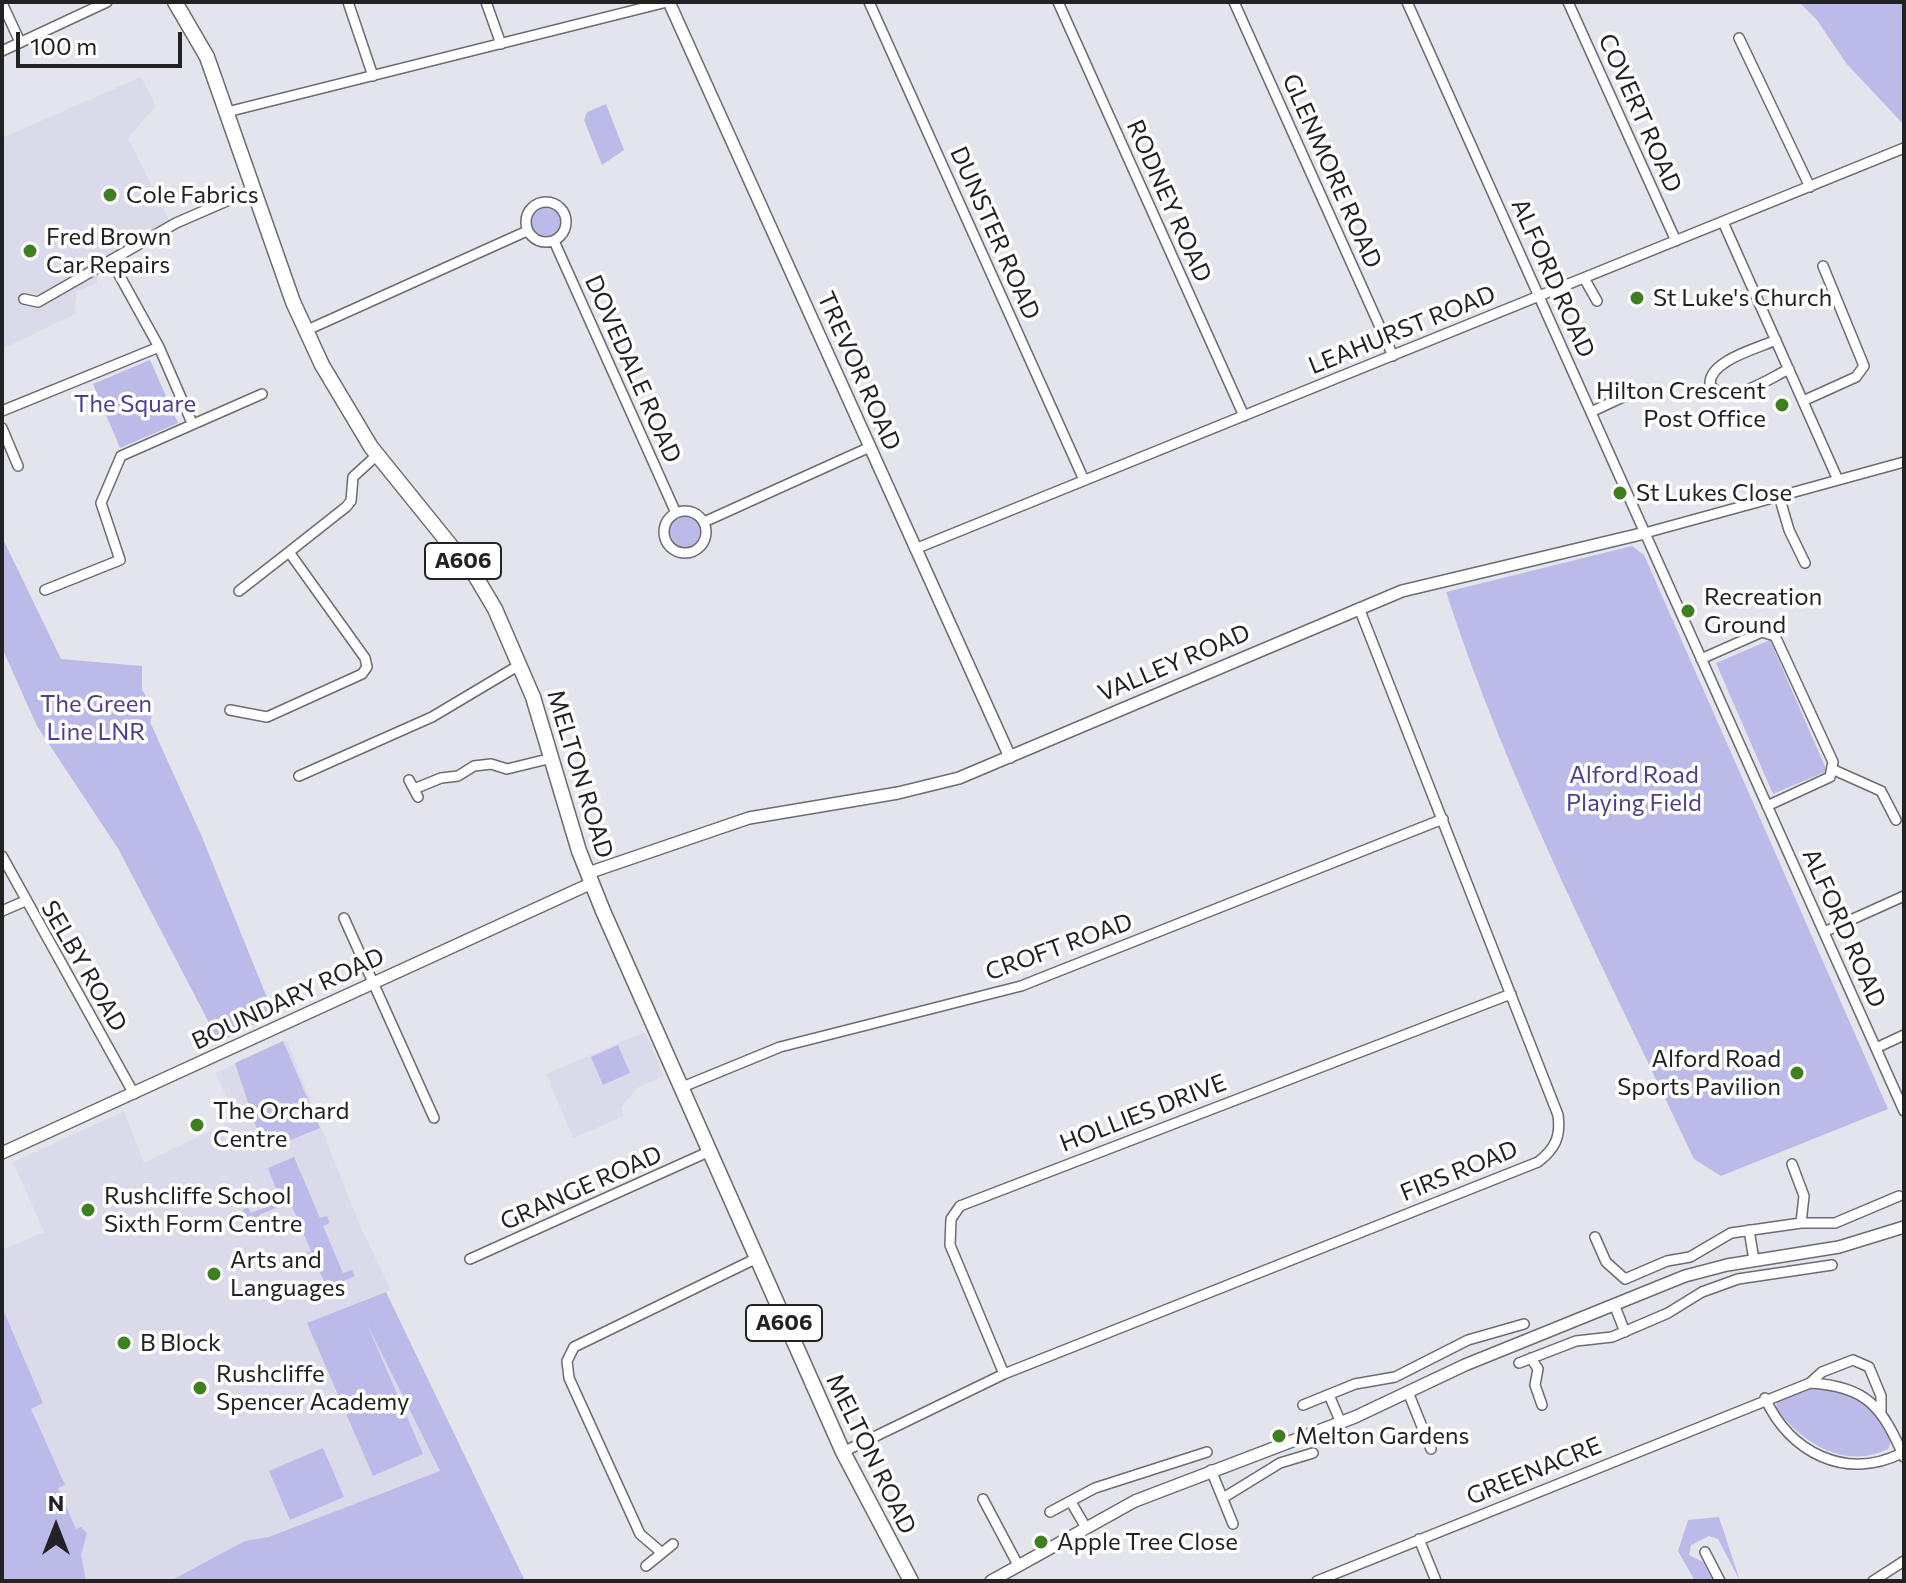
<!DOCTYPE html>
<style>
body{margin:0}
#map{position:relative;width:1906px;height:1583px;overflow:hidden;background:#e4e4ec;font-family:Commissioner,sans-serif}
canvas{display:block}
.frame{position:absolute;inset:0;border:4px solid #222225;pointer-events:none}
.north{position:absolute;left:16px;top:1487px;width:80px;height:80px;-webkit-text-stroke:6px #fff;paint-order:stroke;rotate:0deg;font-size:22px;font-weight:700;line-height:32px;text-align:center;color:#222225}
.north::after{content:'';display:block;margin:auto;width:28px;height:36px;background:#222225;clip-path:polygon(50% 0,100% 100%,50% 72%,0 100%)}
.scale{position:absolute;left:16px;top:32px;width:166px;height:36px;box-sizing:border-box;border:4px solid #222225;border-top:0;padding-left:10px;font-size:24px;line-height:28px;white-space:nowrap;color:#222225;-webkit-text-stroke:6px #fff;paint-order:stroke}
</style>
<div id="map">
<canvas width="1906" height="1583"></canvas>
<div class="frame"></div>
<div class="north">N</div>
<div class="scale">100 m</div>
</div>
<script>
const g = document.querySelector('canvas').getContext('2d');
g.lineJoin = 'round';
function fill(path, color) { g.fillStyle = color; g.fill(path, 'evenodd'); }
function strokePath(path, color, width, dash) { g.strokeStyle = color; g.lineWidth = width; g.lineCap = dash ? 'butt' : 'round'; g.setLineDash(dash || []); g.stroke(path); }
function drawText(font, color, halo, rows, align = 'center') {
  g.font = font + ' Commissioner,sans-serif'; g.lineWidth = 7; g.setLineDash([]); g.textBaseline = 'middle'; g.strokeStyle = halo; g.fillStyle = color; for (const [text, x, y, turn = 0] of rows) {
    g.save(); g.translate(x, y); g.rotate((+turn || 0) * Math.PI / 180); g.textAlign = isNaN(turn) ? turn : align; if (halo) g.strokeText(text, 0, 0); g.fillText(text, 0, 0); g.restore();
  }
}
fill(new Path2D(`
 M141 77 156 106 128 138 171 224 100 261 97 283 77 291 74 307 76 314 2 349V138Z
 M645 1032 664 1076 637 1088 621 1108 624 1116 573 1138 546 1074Z
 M287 1041 361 1228 391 1290 358 1304 493 1581H2V1250L44 1232 13 1162 124 1111 144 1163 237 1118 215 1073Z`), '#dbdaea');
fill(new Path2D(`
 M1799 2H1904V125L1846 63 1817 20Z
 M606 104 624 150 602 165 584 120 587 112Z
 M531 223a15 15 0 1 1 30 0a15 15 0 1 1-30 0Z
 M150 360 178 423 120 448 93 384Z
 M670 532a15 15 0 1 1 30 0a15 15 0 1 1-30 0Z
 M2 537 61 659 142 666V690L154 708 150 722 202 837 274 1015 219 1042 119 850 37 726 2 648Z
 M1632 546 1644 555 1888 1109 1721 1176 1694 1159C1606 972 1510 788 1446 592Z
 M1770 640 1827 771 1773 794 1716 663Z
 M283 1041 320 1128 264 1151 235 1063Z
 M618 1045 630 1073 603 1085 591 1057Z
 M294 1157 320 1218 327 1216 330 1223 323 1226 343 1273 352 1270 355 1276 327 1288 312 1255 285 1266 284 1263 311 1251 290 1202 259 1215 262 1224 254 1227 242 1210 248 1207 251 1213 281 1201 268 1168Z
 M386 1292 525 1581H170L245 1541 269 1537 440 1471 366 1322 423 1454 373 1476 307 1323Z
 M2 1307 43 1403 31 1409 65 1485 58 1488 76 1529 81 1527 87 1533 81 1555 86 1581H2Z
 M1807 1389C1852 1389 1871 1402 1891 1441L1888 1449C1844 1470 1803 1443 1776 1409L1777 1399Z
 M323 1448 344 1497 290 1520 269 1471Z
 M1719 1517 1740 1581 1718 1539 1709 1536 1691 1545 1689 1555 1703 1562 1713 1581H1695L1678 1551 1688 1520Z`), '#bcbae8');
const minor = new Path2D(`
 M348 2 373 76
 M486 2 501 44
 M869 2 1084 480
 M1058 2 1244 416
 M1234 2 1393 356
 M1407 2 1904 1111
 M1568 2 1676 241
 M2 3 20 42
 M1739 38 1810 187
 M2 51 107 2
 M227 112 667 2
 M526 222a20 20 0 1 1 40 0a20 20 0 1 1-40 0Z
 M1723 222 1838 480
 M554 241 676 513
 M112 262 159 347 192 423
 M1584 278 1597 301
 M24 299 38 302 176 223 252 190
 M305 331 527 231
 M1776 340C1756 349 1708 361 1710 385 1728 408 1768 379 1789 369
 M1803 401 1856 377 1864 366 1823 266
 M2 411 159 347
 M1591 412 1623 397
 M2 428 18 466
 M1779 496 1789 530 1805 563
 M664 532a21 21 0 1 1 42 0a21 21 0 1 1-42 0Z
 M704 522 870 447
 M1645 533 1904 462
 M915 549 1904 148
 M45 590 120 560 101 503 121 456 262 394
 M239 591 289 552
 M1701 659 1762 632 1775 636 1833 762 1830 777 1767 806
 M230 710 267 717 362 674 367 667 365 658 289 552 346 507 351 501 353 477 377 455
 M1834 770 1881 791 1896 820
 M299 776 432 717 521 664
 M409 780 418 797
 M414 789 441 778 458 776 474 766 491 764 507 769 552 758
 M2 856 134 1094
 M2 911 25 901
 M344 918 434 1118
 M1824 932 1904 896
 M1876 1048 1904 1035
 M680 1088 780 1047 1021 986 1443 819
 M1792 1164 1804 1196 1801 1223
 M1749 1230 1754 1260
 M1595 1237 1606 1262 1625 1279 1667 1261 1690 1257 1731 1233 1801 1223H1835L1899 1196
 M470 1259 708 1152
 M1614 1304 1625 1332
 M1531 1358 1538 1369 1535 1385 1542 1405
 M1519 1363 1576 1341 1612 1337 1668 1313 1702 1292 1738 1279 1832 1265
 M1004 1374 950 1245 951 1219 960 1206 1511 994
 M1810 1383 1822 1372 1853 1360 1869 1367 1881 1396V1412
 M1408 1392 1431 1449
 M1329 1395 1341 1423
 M1765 1398C1790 1453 1846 1481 1902 1453
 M1303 1405 1355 1384 1395 1377 1468 1340 1524 1324
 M843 1452 1004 1374 1538 1162C1555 1149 1561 1137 1558 1115L1359 608
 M1211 1470 1233 1524
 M1223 1498 1280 1463 1313 1453
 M983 1499 1018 1565
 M1071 1502 1085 1526
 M1050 1512 1095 1488 1207 1452
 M1419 1539 1436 1581
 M673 1544 662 1553 640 1534 569 1378 567 1361 574 1347 755 1259
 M1705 1552 1720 1581
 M646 1566 662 1553
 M1317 1581 1810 1383C1867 1386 1882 1407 1904 1457
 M1873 1581 1904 1561`);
const tertiary = new Path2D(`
 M669 2 1010 757
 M588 873 749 818 898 793 959 778 1402 591 1645 533
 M2 1153 592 883
 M991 1581 1135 1501 1355 1417 1465 1365 1685 1276 1727 1265 1839 1247 1904 1227`);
const primary = new Path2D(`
 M175 2 207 57 293 302 322 365 371 447 476 577 495 609 533 697 579 851 603 911 843 1452 911 1581`);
strokePath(minor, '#6b6b72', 12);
strokePath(tertiary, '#6b6b72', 14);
strokePath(primary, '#6b6b72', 17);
strokePath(minor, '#fff', 9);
strokePath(tertiary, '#fff', 11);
strokePath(primary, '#fff', 14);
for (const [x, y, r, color] of [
 [110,195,8,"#407f1f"],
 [30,251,8,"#407f1f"],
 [1637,298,8,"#407f1f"],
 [1782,405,8,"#407f1f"],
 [1620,493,8,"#407f1f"],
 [1688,611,8,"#407f1f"],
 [1797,1073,8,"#407f1f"],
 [197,1125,8,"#407f1f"],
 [88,1210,8,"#407f1f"],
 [214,1274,8,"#407f1f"],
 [124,1343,8,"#407f1f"],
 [200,1388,8,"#407f1f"],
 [1279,1436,8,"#407f1f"],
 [1041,1542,8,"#407f1f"]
]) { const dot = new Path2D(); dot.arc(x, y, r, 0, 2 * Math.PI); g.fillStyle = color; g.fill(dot); strokePath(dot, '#fff', 3); }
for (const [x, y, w] of [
 [463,561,76],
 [784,1323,76]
]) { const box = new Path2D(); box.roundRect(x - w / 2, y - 18, w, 36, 6); g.fillStyle = '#fff'; g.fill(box); strokePath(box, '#222225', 2); }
drawText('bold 22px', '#222225', null, [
 ["A606",463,561],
 ["A606",784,1323]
]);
drawText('24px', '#222225', '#fff', [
 ["COVERT ROAD",1640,113,66],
 ["GLENMORE ROAD",1332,171,66],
 ["RODNEY ROAD",1169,201,66],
 ["DUNSTER ROAD",995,233,66],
 ["ALFORD ROAD",1553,278,66],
 ["LEAHURST ROAD",1402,330,-22],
 ["DOVEDALE ROAD",633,369,66],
 ["TREVOR ROAD",859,371,66],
 ["VALLEY ROAD",1174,663,-23],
 ["MELTON ROAD",580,774,73],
 ["ALFORD ROAD",1844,928,66],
 ["CROFT ROAD",1059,947,-20],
 ["SELBY ROAD",84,966,60],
 ["BOUNDARY ROAD",288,999,-25],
 ["HOLLIES DRIVE",1143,1113,-21],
 ["FIRS ROAD",1459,1171,-22],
 ["GRANGE ROAD",581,1188,-24],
 ["MELTON ROAD",871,1454,64],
 ["GREENACRE",1534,1471,-22]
]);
drawText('24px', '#222225', '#fff', [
 ["Cole Fabrics",126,195],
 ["Fred Brown",46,237],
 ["Car Repairs",46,265],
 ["St Luke's Church",1653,298],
 ["Hilton Crescent",1766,391,"right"],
 ["Post Office",1766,419,"right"],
 ["St Lukes Close",1636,493],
 ["Recreation",1704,597],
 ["Ground",1704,625],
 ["Alford Road",1781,1059,"right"],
 ["Sports Pavilion",1781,1087,"right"],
 ["The Orchard",213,1111],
 ["Centre",213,1139],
 ["Rushcliffe School",104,1196],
 ["Sixth Form Centre",104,1224],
 ["Arts and",230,1260],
 ["Languages",230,1288],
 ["B Block",140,1343],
 ["Rushcliffe",216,1374],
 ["Spencer Academy",216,1402],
 ["Melton Gardens",1295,1436],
 ["Apple Tree Close",1057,1542]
], 'left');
drawText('24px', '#4c3f90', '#fff', [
 ["The Square",135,404],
 ["The Green",96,704],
 ["Line LNR",96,732],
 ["Alford Road",1634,775],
 ["Playing Field",1634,803]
]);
</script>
